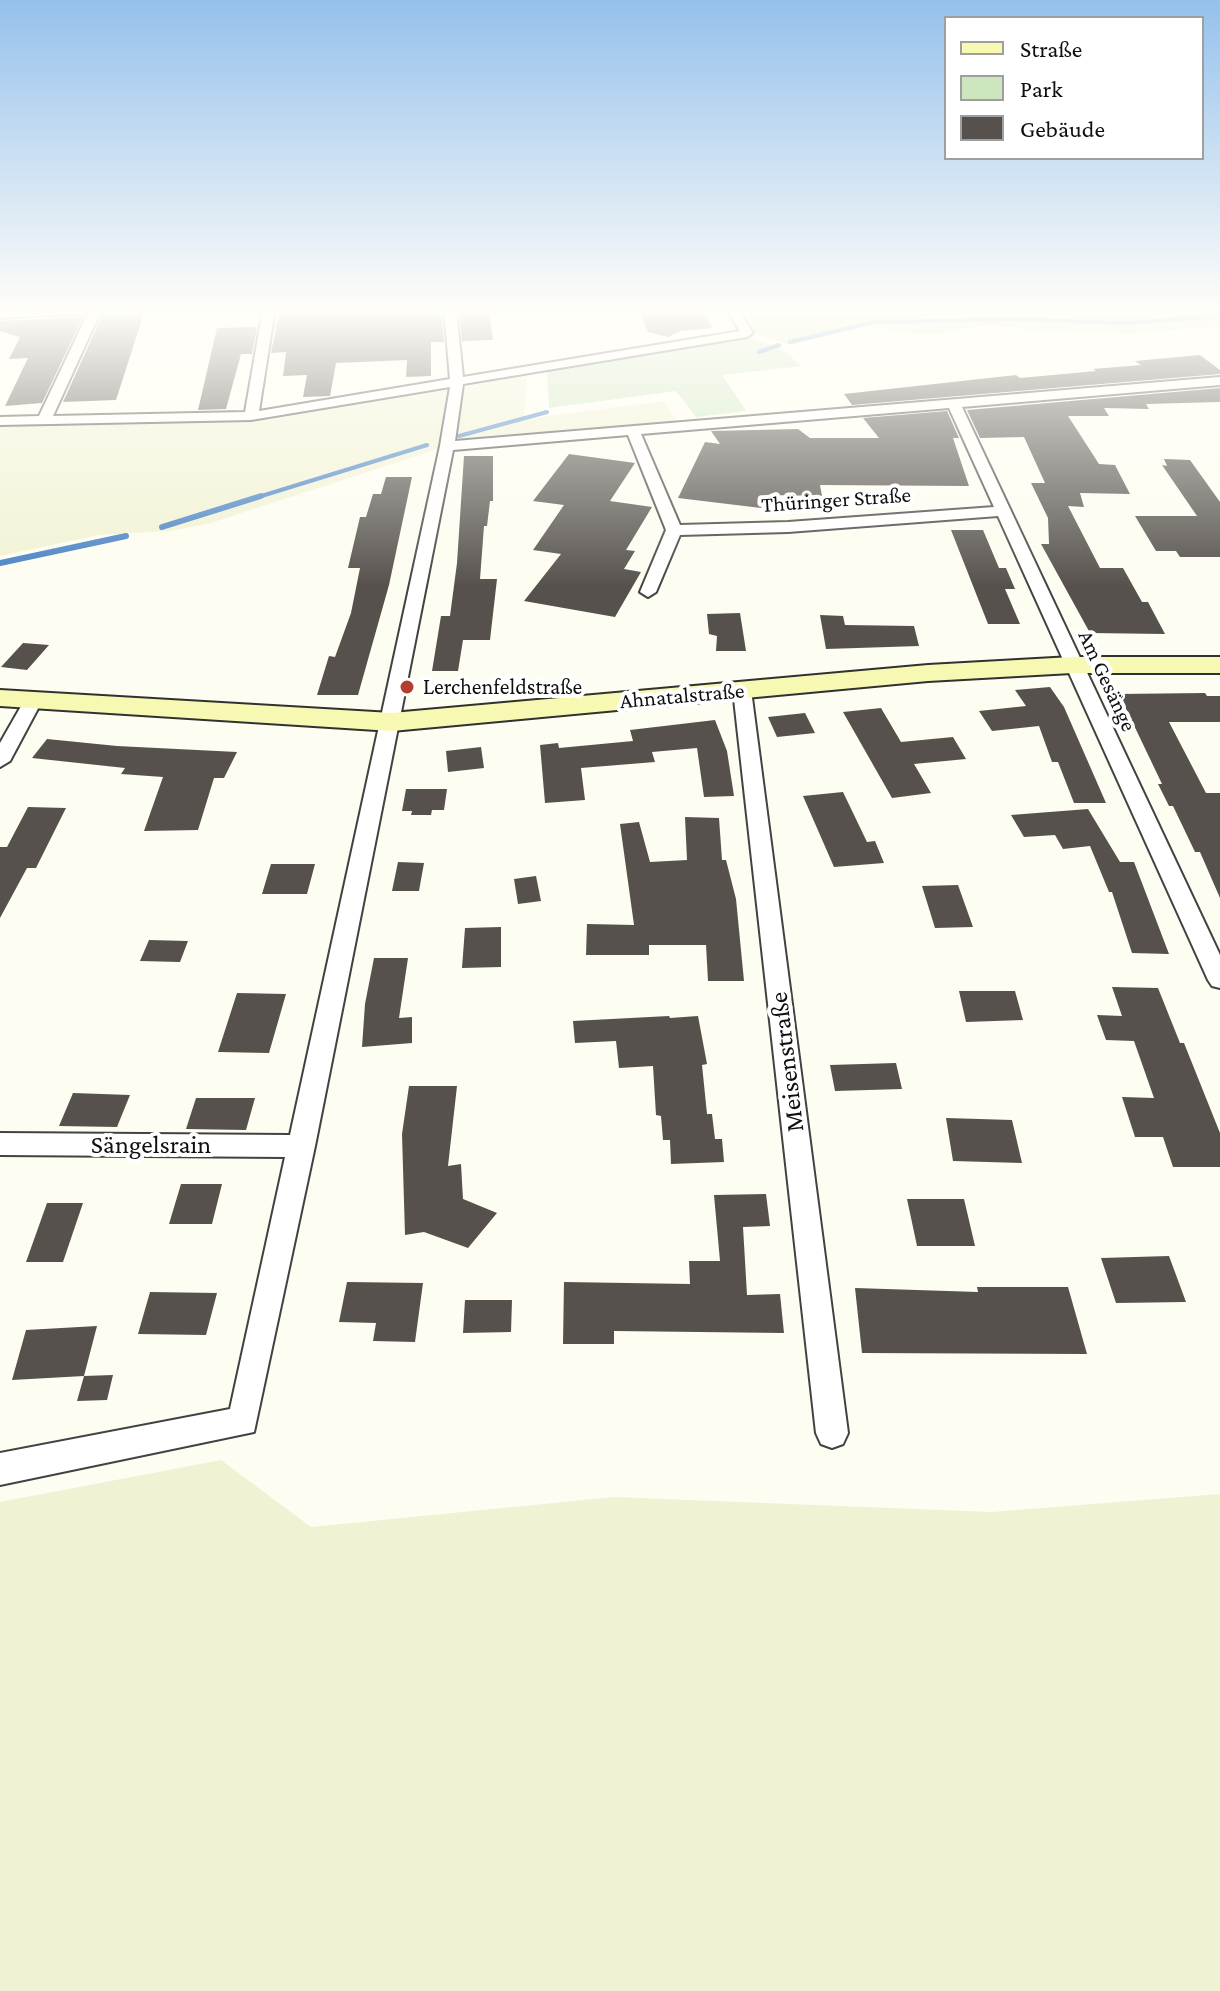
<!DOCTYPE html>
<meta charset="utf-8">
<style>
body{margin:0}
#map{position:relative;width:1220px;height:1991px;overflow:hidden;background:#fefdf1;font-family:"Crimson Pro",serif}
canvas{display:block}
.legend{position:absolute;left:944px;top:16px;width:260px;height:144px;box-sizing:border-box;background:#fff;border:2px solid #9f9f9f;margin:0;padding:10px 14px;list-style:none;font-size:24px;color:#0f0f0f}
.legend li{display:flex;align-items:center;gap:16px;height:40px}
.legend b{width:40px;border:2px solid #9f9f9f}
</style>
<div id="map">
<canvas width="1220" height="1991"></canvas>
<ul class="legend">
<li><b style="height:10px;background:#f7f9b2"></b>Straße</li>
<li><b style="height:22px;background:#cde6bd"></b>Park</li>
<li><b style="height:22px;background:#56514c"></b>Gebäude</li>
</ul>
</div>
<script>
const g = document.querySelector('canvas').getContext('2d');
g.lineJoin = 'round';
function fill(path, color) { g.fillStyle = color; g.fill(path, 'evenodd'); }
function strokePath(path, color, width, dash) { g.strokeStyle = color; g.lineWidth = width; g.lineCap = dash ? 'butt' : 'round'; g.setLineDash(dash || []); g.stroke(path); }
function drawText(font, color, halo, rows, align = 'center') {
  g.font = font + ' "Crimson Pro",serif'; g.lineWidth = 8; g.setLineDash([]); g.textBaseline = 'middle'; g.strokeStyle = halo; g.fillStyle = color; for (const [text, x, y, turn = 0] of rows) {
    g.save(); g.translate(x, y); g.rotate((+turn || 0) * Math.PI / 180); g.textAlign = isNaN(turn) ? turn : align; if (halo) g.strokeText(text, 0, 0); g.fillText(text, 0, 0); g.restore();
  }
}
fill(new Path2D(`
 M527 371 524 419 664 401 677 421 447 446 211 523 170 531 99 535 0 556V422L255 419Z
 M221 1460 311 1527 614 1497 991 1512 1220 1494V1991H0V1502Z`), '#f1f2d3');
fill(new Path2D(`
 M746 309H1220V326L1132 333 1044 332 991 324 930 335 863 326 790 345 756 334Z
 M749 337 779 347 802 366 722 375 746 411 696 417 676 391 549 408 547 371Z`), '#cde6bd');
strokePath(new Path2D(`
 M790 342 875 322 1019 319 1126 323 1220 316
 M759 352 779 345
 M459 436 547 412
 M255 498 427 445`), '#4680c3', 4);
strokePath(new Path2D(`
 M162 527 261 496
 M0 563 126 536`), '#4680c3', 6);
fill(new Path2D(`
 M280 309H441L444 342H431V376L406 377 407 360 336 363 330 396 303 397 307 375 283 376 286 352 271 353Z
 M459 309H489L493 340 462 341Z
 M638 309H703L712 328 680 331 668 337 648 332Z
 M144 313 116 400 63 402 102 316Z
 M83 317 42 403 5 406 28 358 9 359 20 337 0 331V321Z
 M257 327 252 354H241L226 409 198 410 217 328Z
 M1200 355 1220 370V374L852 405 844 394 1016 375 1020 378 1096 371 1093 369 1141 365 1135 361Z
 M1220 388V402L1146 404 1149 409 1104 408 1109 416H1068L1099 464 1115 465 1130 494 1080 493 1084 507 1068 506 1100 568H1123L1142 602H1148L1165 634 1090 633 1041 544H1049L1048 518 1031 483H1045L1024 437 980 438 967 410Z
 M947 411 959 438H953L969 486 820 485 822 496 767 495 761 508 678 498 705 442 720 444 711 431 798 429 810 438H879L863 418Z
 M569 454 635 463 610 501 652 507 626 550 635 551 624 569 641 572 615 617 524 601 561 554 533 550 564 505 533 501Z
 M464 456H493V501H490L487 526H484L480 579H497L490 640H463L458 671H432L441 616H450L457 563Z
 M1164 459 1190 460 1220 502V557H1180L1176 551H1156L1135 516H1197L1162 465 1167 466Z
 M386 477H412L389 585 358 695H317L329 656 335 657 351 613 360 568H348L360 517H366L373 494H381Z
 M951 530H983L999 568H1006L1015 589H1005L1020 624H988Z
 M740 613 746 651H716L717 636 709 634 707 614Z
 M820 615 843 616 845 625 914 626 919 646 826 649Z
 M23 643 49 645 27 670 1 667Z
 M1050 687 1064 707 1106 803H1074L1058 762H1052L1039 726 992 731 979 711 1026 706 1015 690Z
 M1205 693 1207 696H1220V722H1169L1206 793H1220V898L1200 852H1195L1173 806H1169L1158 784H1162L1119 694Z
 M881 708 901 742 953 737 966 759 914 764 931 793 892 798 843 712Z
 M805 713 815 733 777 737 768 717Z
 M715 720 727 751 734 796 704 797 697 748 652 752 655 762 581 768 585 800 545 803 540 745 558 743 559 748 633 741 630 730Z
 M47 739 117 746 237 752 224 778H214L198 830 144 831 163 777 121 774 125 768 32 758Z
 M481 747 484 768 448 772 446 751Z
 M406 789H447L444 810H432L431 815H411L412 811H402Z
 M843 792 867 842 875 841 884 863 834 867 803 796Z
 M28 807 66 808 36 868H27L0 918V847H7Z
 M1088 809 1120 862H1134L1169 954 1132 953 1112 892H1109L1090 846 1063 849 1055 835 1024 837 1011 815Z
 M685 817 719 818 722 860H726L736 899 744 981H708L706 945H649V955H586L587 924 634 925 620 824 639 822 650 862 687 860Z
 M398 862 424 863 419 891H392Z
 M271 864H315L307 894H262Z
 M536 876 541 901 518 904 514 879Z
 M958 885 973 927 935 928 922 886Z
 M501 927V967L462 968 465 928Z
 M149 940 188 941 180 962 140 961Z
 M374 958H408L399 1018 412 1017V1043L362 1047 365 1004Z
 M1112 987 1158 988 1180 1043H1184L1220 1133V1167H1173L1163 1137H1135L1122 1097 1154 1098 1134 1041 1106 1040 1097 1015 1122 1016Z
 M959 991H1015L1023 1020 966 1022Z
 M237 993 286 994 269 1053 218 1052Z
 M669 1016 670 1018 698 1016 707 1064 702 1065 707 1114H712L715 1139H722L724 1162 671 1164 670 1140H663L661 1116 656 1115 653 1066 619 1068 616 1041 575 1043 573 1021Z
 M896 1063 902 1089 835 1091 830 1065Z
 M409 1086H457L448 1166 461 1164 463 1199 497 1213 468 1248 424 1232 405 1235 402 1134Z
 M73 1093 130 1095 117 1127 59 1126Z
 M196 1098H255L246 1130 186 1129Z
 M946 1118 1012 1120 1022 1163 953 1161Z
 M181 1184H222L212 1224H169Z
 M766 1194 770 1226 743 1227 747 1295 780 1294 784 1333 614 1331V1344H563L564 1282 690 1284 689 1261H720L714 1195Z
 M907 1199H964L975 1246H917Z
 M47 1203H83L63 1262H26Z
 M1169 1256 1186 1302 1116 1303 1101 1258Z
 M347 1282 423 1283 415 1342 373 1341 376 1323 339 1322Z
 M977 1287H1068L1087 1354 862 1353 855 1288 978 1292Z
 M150 1292 217 1293 206 1335 138 1334Z
 M465 1300H512L511 1332 463 1333Z
 M97 1326 84 1376 12 1380 26 1330Z
 M113 1375 107 1400 77 1401 84 1376Z`), '#56514c');
const street = new Path2D(`
 M40 309H113L100 313 53 416 245 412 263 309H275L259 411 450 379 444 309H456L463 377 740 331 726 309H738L753 333 747 337 463 384 455 441 1220 377V385L962 407 1220 955V988L1212 986 1208 980 998 516 788 532 680 535 656 592 648 597 640 592 666 530 628 435 453 450 315 1146 254 1432 0 1485V1453L230 1409 285 1157 0 1155V1133L290 1135 440 446 450 387 251 420 0 425V417L39 416 88 313 0 318V310ZM949 408 994 507 788 522 680 525 641 434Z
 M742 684 751 690 848 1433 843 1444 832 1448 821 1444 816 1433 733 690Z
 M33 695 42 701 10 761 0 767V743L24 701Z`);
const secondary = new Path2D(`
 M1072 657H1220V673H1072L928 681 392 731 0 706V690L392 713 928 665Z`);
strokePath(street, '#424242', 4);
strokePath(secondary, '#313131', 4);
fill(street, '#fff');
fill(secondary, '#f7f9b2');
const sky = g.createLinearGradient(0, 0, 0, 587);
sky.addColorStop(0, '#95c1ec');
sky.addColorStop(0.53, '#fffef9');
sky.addColorStop(1, '#fffef900');
g.fillStyle = sky;
g.fillRect(0, 0, 1220, 587);
for (const [x, y, r, color] of [
 [407,687,8,"#b43d31"]
]) { const dot = new Path2D(); dot.arc(x, y, r, 0, 2 * Math.PI); g.fillStyle = color; g.fill(dot); strokePath(dot, '#fff', 3); }
drawText('22px', '#0f0f0f', '#fff', [
 ["Thüringer Straße",836,500,-4],
 ["Am Gesänge",1107,681,65],
 ["Ahnatalstraße",682,696,-5]
]);
drawText('22px', '#0f0f0f', '#fff', [
 ["Lerchenfeldstraße",423,687]
], 'left');
drawText('26px', '#0f0f0f', '#fff', [
 ["Meisenstraße",787,1062,-97],
 ["Sängelsrain",151,1145]
]);
</script>
